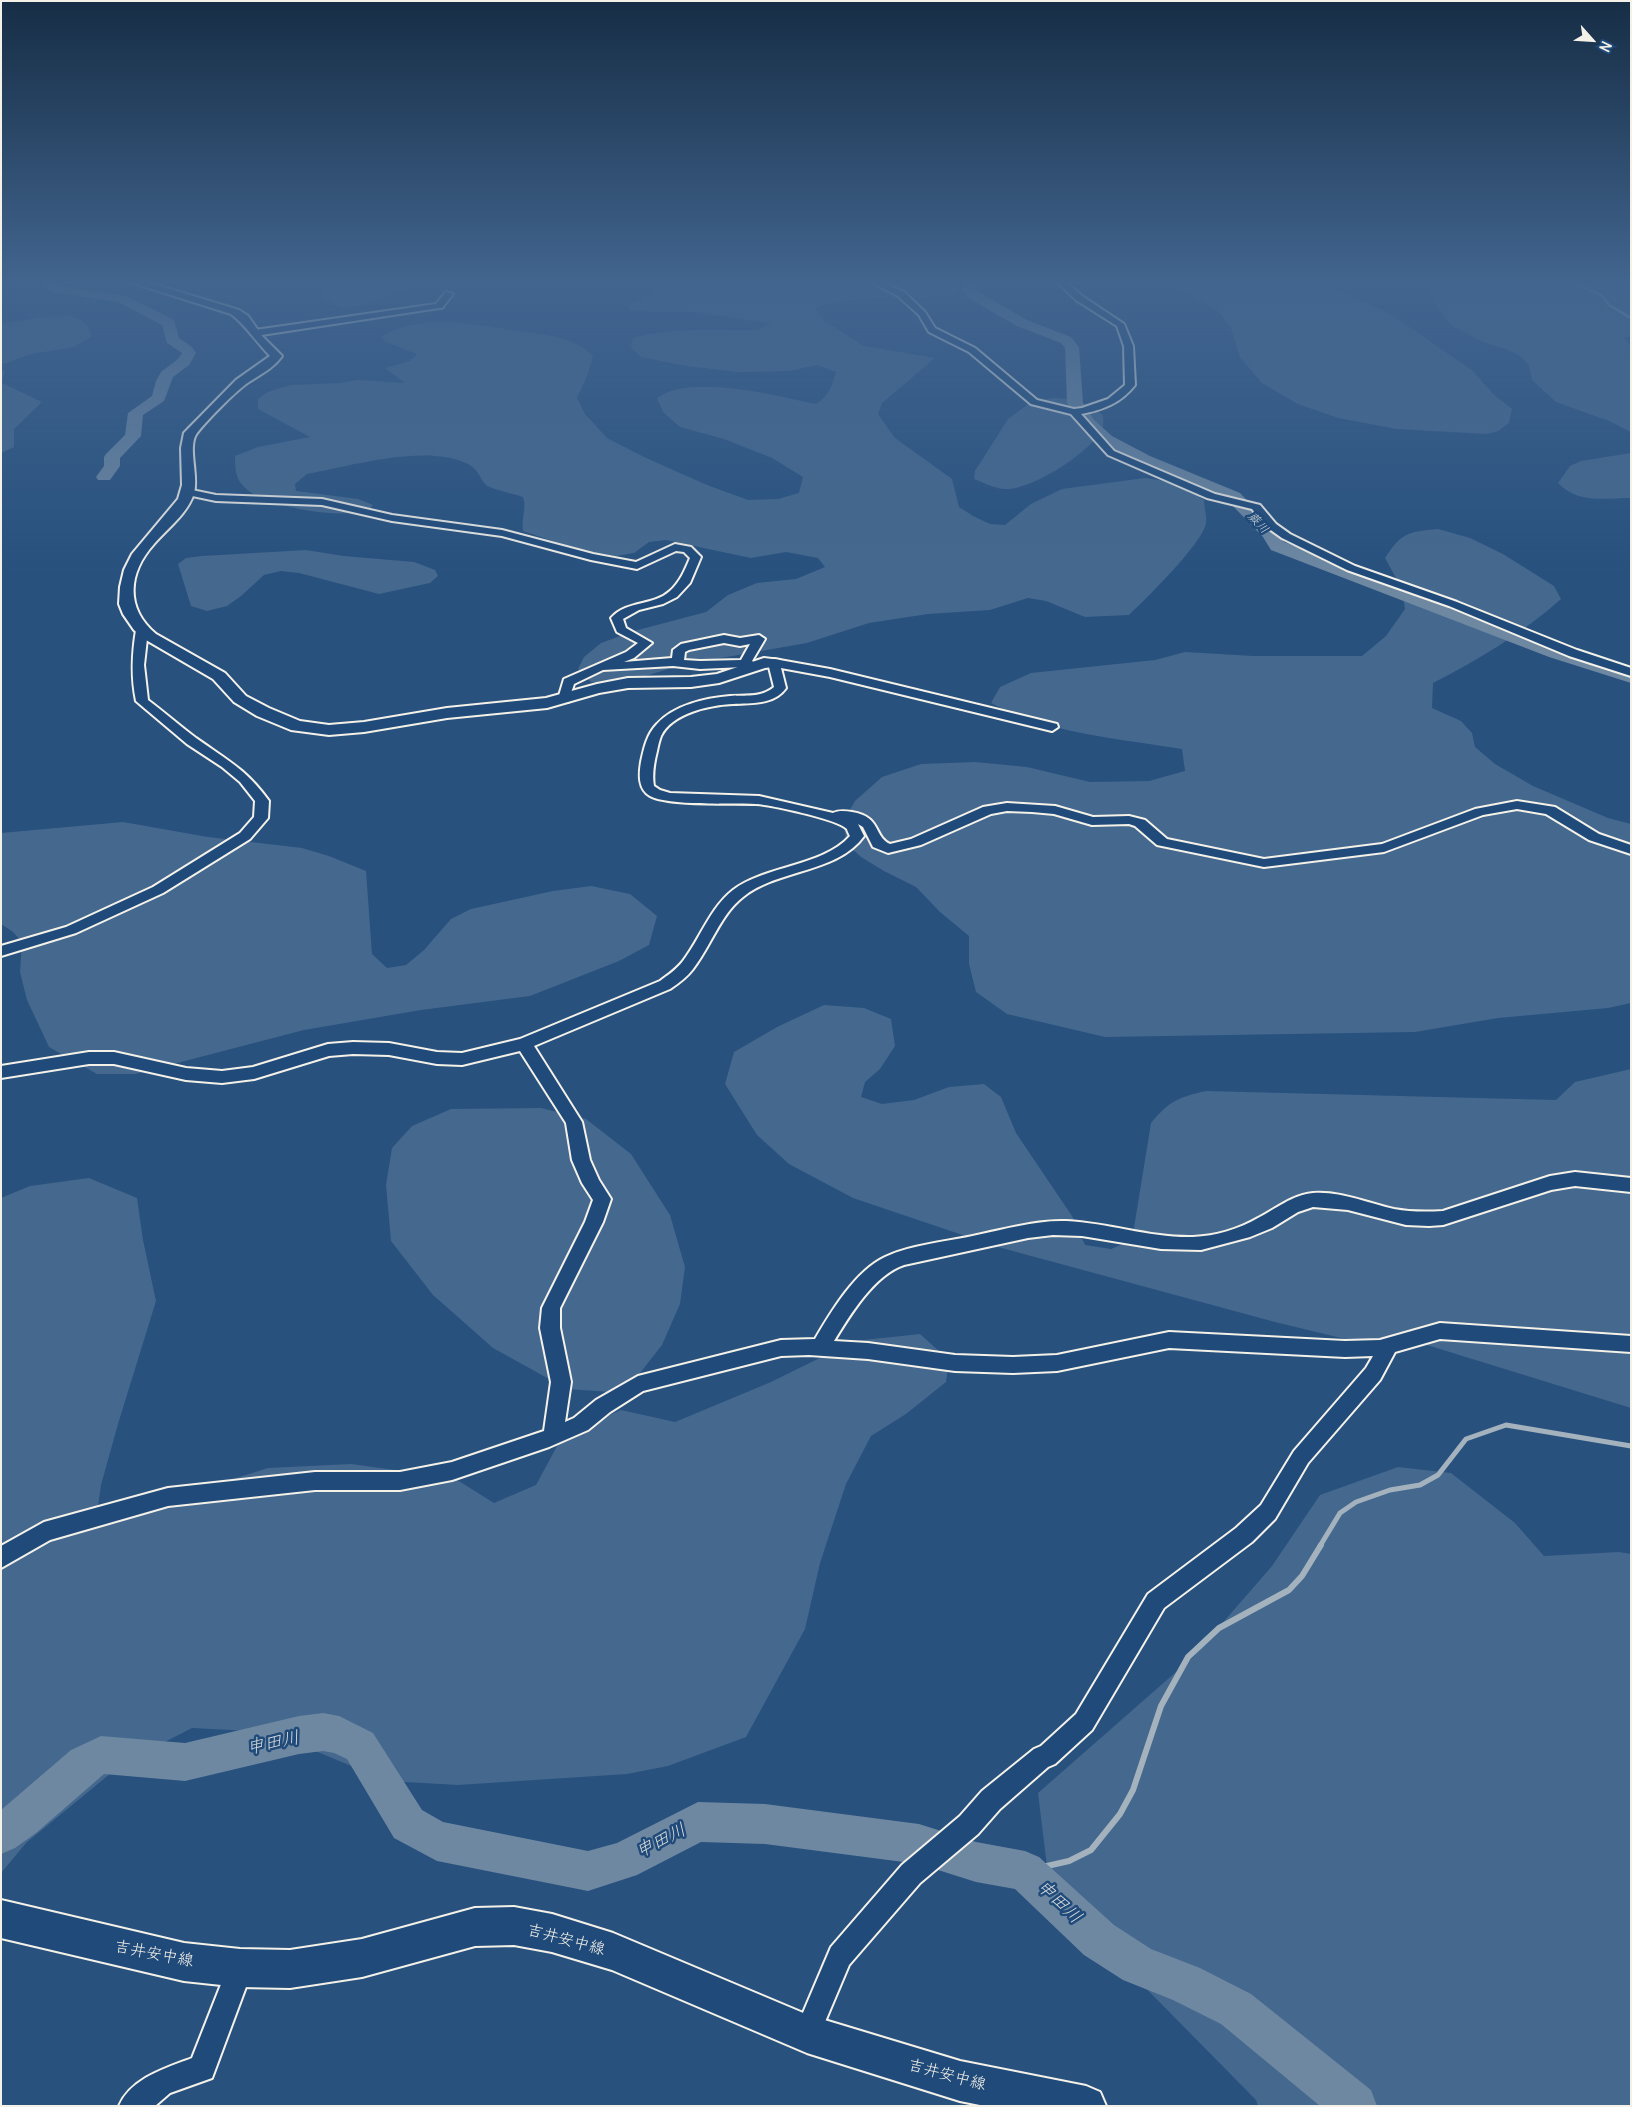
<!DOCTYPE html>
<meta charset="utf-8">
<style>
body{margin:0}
#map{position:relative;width:1632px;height:2107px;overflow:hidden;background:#28517e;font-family:Delius,sans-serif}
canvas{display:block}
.frame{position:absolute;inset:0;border:2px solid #f4f1e8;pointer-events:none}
.north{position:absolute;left:1567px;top:15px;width:50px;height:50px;-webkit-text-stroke:4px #1f4a7a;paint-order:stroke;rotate:116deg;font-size:14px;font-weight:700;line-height:20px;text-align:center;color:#f4f1e8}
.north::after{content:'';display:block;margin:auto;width:18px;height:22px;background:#f4f1e8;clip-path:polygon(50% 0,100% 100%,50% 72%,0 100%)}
</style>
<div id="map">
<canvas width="1632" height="2107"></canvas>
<div class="frame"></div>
<div class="north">N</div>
</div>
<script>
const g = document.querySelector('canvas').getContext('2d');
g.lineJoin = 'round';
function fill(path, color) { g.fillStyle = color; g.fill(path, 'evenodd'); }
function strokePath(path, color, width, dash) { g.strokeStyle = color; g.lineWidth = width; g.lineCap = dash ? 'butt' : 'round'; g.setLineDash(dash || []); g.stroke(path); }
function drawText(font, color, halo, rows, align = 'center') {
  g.font = font + ' Delius,"Klee One",sans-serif'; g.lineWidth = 5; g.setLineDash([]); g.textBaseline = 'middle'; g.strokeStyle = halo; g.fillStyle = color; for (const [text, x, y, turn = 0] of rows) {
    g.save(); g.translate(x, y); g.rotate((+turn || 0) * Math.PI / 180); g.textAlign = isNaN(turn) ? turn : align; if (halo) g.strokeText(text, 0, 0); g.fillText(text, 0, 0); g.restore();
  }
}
fill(new Path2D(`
 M334 282H419C402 289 357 311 341 307 332 305 325 298 318 292Z
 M718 282H921L955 286 961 290 954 296 848 300 824 304 815 309 825 321 864 346 935 358 882 403 878 414 895 438 952 479 959 507 973 516 990 524 1005 525 1031 504 1062 489 1145 478 1177 483 1204 500C1204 507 1207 516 1206 523 1203 543 1145 600 1129 615L1085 617 1046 601 1028 598 990 610 928 614 869 623 807 643 681 665 620 684 591 682 578 669 584 657 601 643 634 631 706 612 728 595 757 583 796 579 825 567 818 558 786 552 751 558 666 540 649 542 634 553 616 556 579 550 523 531C521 518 527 509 523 497 515 494 491 489 486 485 478 476 479 469 466 463 425 444 350 466 307 474L295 484 296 491 358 499 373 505 367 512C354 513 341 514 329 513 305 511 253 503 240 482 235 475 235 464 235 456L258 447 310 437 258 409V399L268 392 290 385 340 383 357 380 405 383 385 368 410 361 417 354 386 342 381 337C417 312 479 325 519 331 545 335 573 336 593 356L587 376 577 398 585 414 607 438 644 457 707 485 748 500 778 499 799 493 803 477 772 458 724 439 680 427 663 412 657 398C690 373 777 396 816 404 829 396 832 386 836 372L817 365 789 371 738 372 687 366 641 357 631 348 633 338C672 327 714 331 754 330L761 329 770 323 694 312 631 311 627 306 667 286Z
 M1161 282H1319L1324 286 1358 298 1392 315 1473 371 1493 394 1512 409 1509 423 1498 431 1487 434 1397 429 1338 418 1298 404 1262 383 1240 357 1231 328 1218 311 1193 296Z
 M1430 282H1631V336L1624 338 1631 346V432L1609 421 1556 402 1532 380 1529 365 1520 356 1506 349 1483 342 1451 325 1430 297Z
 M68 316C82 318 89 323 91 337L74 347 31 354 1 365V324L41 317Z
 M1 370H5L2 383 42 402 14 429V447L1 453Z
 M1053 398C1073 398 1086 403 1103 415 1103 420 1104 426 1102 430 1089 453 1031 491 1004 489 994 488 984 483 974 479L975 471 1008 419 1031 402Z
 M1631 453V498C1604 498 1578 504 1558 483L1570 466 1581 461Z
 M1438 529 1470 538 1503 554 1554 586 1561 599C1523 633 1478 660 1433 683L1432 708 1461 721 1472 733 1475 747 1495 764 1533 786 1608 818 1631 824V1003L1608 1008 1498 1018 1415 1032 1105 1037 1007 1014 976 992 969 964V936L940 912 916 887 884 871 861 857 847 844 843 822 855 801 882 777 921 764 975 762 1027 767 1090 782 1149 781 1185 771 1182 749C1121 739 1045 733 991 703L1000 687 1031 673 1155 660 1185 652 1253 656H1362L1386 636 1405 609 1402 589 1385 558C1402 532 1408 532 1438 529Z
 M306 550 344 556 414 562 435 570 438 576 430 583 379 594 299 573 281 571 264 575 241 596 227 606 207 611 191 606 178 564 186 558 202 556Z
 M123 822 208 837 302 848 329 856 366 871 372 954 387 968 406 965 424 950 451 919 471 909 553 891 591 886 630 894 657 916 649 945 619 961 530 996 421 1010 304 1030 135 1074H97L49 1047 27 1000 20 972 22 942 13 932 1 924V833Z
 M824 1005 864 1008 891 1019 895 1046 880 1069 865 1082 861 1097 882 1104 914 1100 949 1087 984 1084 1001 1097 1016 1133 1072 1216 1085 1245 1111 1249 1132 1240 1151 1123C1169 1101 1179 1097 1206 1091L1556 1100 1575 1082 1631 1069V1408L1414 1341 1345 1339 1275 1322 998 1247 853 1198 789 1164 757 1135 725 1084 734 1052 777 1027Z
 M541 1108 586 1119 631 1154 670 1215 685 1267 680 1304 662 1345 637 1377 611 1392 567 1389 493 1348 433 1295 391 1241 386 1185 392 1148 412 1126 451 1109Z
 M89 1178 137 1198 143 1240 156 1301 118 1424 101 1485 97 1513 186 1494 268 1468 351 1464 454 1478 494 1503 536 1485 563 1435 621 1410 675 1422 771 1382 854 1341 920 1334 949 1360 946 1382 906 1414 871 1436 846 1484 820 1563 805 1629 746 1737 668 1766 627 1774 458 1785 387 1781 270 1732 192 1728 122 1764 26 1843 1 1873V1198L30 1186Z
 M1398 1467 1451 1473 1515 1523 1544 1556 1619 1552 1631 1554V2106H1258L1256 2100 1050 1891 1038 1793 1193 1657 1272 1566 1320 1495Z`), '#45688e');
strokePath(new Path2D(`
 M1573 282 1601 295 1609 305 1631 318`), '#a4b2be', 2.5);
strokePath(new Path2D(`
 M1320 1546 1340 1513 1356 1502 1390 1490 1420 1485 1438 1475 1466 1439 1506 1425 1631 1446`), '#a4b2be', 5);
strokePath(new Path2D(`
 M1025 1871 1069 1861 1091 1850 1120 1814 1133 1790 1161 1706 1188 1657 1219 1628 1289 1590 1302 1576 1321 1545`), '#a4b2be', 6);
fill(new Path2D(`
 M38 282H54L61 286 126 296 174 320 179 338 192 347 196 353 189 365 173 377 164 401 143 415 141 436 120 458V466L110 480H98L96 477 104 466V457L106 454 125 435 128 413 152 396 156 381 161 372 178 359 182 353 167 343 162 325 118 302 52 292Z
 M965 282H978L975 289 977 291 1027 320 1071 337 1079 347 1083 403 1094 420 1112 436 1150 456 1240 493 1276 530 1284 542 1563 649 1631 670V683L1549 657 1271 550 1263 537 1228 501 1138 462 1100 442 1084 426 1067 403 1065 348 1061 343 1017 326 967 297 961 289Z
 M323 1713 339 1716 373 1733 422 1810 443 1822 588 1851 617 1843 698 1802 765 1804 919 1824 976 1842 1025 1851 1039 1857 1114 1925 1151 1949 1200 1968 1251 1994 1371 2090 1377 2106H1320L1221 2024 1173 2000 1123 1980 1084 1955 1015 1889 976 1882 919 1864 765 1844 701 1842 637 1875 588 1891 437 1861 394 1838 347 1759 334 1753 323 1751 299 1754 185 1781 104 1774 36 1833 15 1848 1 1854V1810L71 1750 101 1736 185 1743 299 1716Z`), '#6e88a2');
const minor = new Path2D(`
 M871 282H882L904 292 925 312 935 328 975 348 1037 400 1074 409 1082 408 1108 399 1125 385 1124 346 1117 326 1076 300 1057 282H1066L1082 296 1124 324 1133 346 1135 385C1121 403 1103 410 1081 414L1114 451 1215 494 1260 505 1276 524 1290 534 1355 566 1457 602 1577 650 1631 668V676L1569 656 1449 606 1347 570 1282 538 1268 528 1252 509 1207 498 1108 455 1071 414 1031 404 969 352 929 332 919 315 898 296Z
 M446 292 453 294 442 308H439L255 336 251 333 255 330 436 304Z
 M187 489 216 495 322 499 392 515 502 530 593 554 636 562 675 544 691 547 701 557 690 583 677 597 663 604 639 610 623 619 626 628 652 643 634 658 624 662 672 658 673 650 681 644 724 635 740 638 759 635 765 639 752 661 760 666 754 670 744 667 700 669 673 666 603 670 574 684 568 702H560L558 699 564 679 626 652 638 643 617 632 611 618C627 600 654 606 670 591 680 582 685 570 690 558L684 552 676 551 637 569 591 560 502 536 392 521 322 505 216 501 183 494 182 492ZM724 643 740 646 750 644 741 660 700 661 684 660 685 652 689 650Z
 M142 626 148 630 144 665 148 700C164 712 180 726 196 738 227 760 246 769 269 801L268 818 250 839 163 893 76 933 1 956V946L66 927 153 887 240 833 254 817 255 801 240 782 222 767 187 744 136 701C131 677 132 654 136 630Z
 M774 659 830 669 1057 724 1058 727 1052 731 830 677 781 668 786 688C774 705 751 703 733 704 710 705 672 713 661 736 659 741 658 746 657 751 654 763 652 774 654 786L660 790 670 793 759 796 833 813C839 810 846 811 852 812 882 817 873 836 890 844L911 839 983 807 1007 803 1055 806 1093 817 1129 816 1145 820 1167 839 1264 859 1382 844 1475 809 1517 801 1555 807 1599 834 1631 845V854L1589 840 1546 814 1517 809 1483 815 1384 852 1264 867 1157 845 1135 826 1129 824 1092 825 1054 814 1032 812 1007 811 991 814 921 845 888 853 873 847 863 827 853 821 858 824 864 836C838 873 777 869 743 897 720 915 711 946 693 969 687 977 679 983 670 989L534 1046 582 1122 590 1160 599 1180 611 1199 603 1222 560 1308V1328L571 1382 565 1422 574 1418 596 1400 638 1376 781 1340 815 1339C831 1312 855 1271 885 1257 913 1244 947 1242 977 1235 1006 1229 1036 1220 1066 1221 1109 1223 1150 1238 1193 1237 1216 1236 1239 1229 1258 1218 1276 1209 1292 1195 1313 1193 1341 1191 1367 1203 1394 1209 1410 1212 1426 1212 1443 1211L1550 1176 1575 1172 1631 1178V1192L1575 1186 1551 1190 1443 1225 1429 1226 1406 1225 1348 1210 1313 1207 1298 1212 1272 1228 1250 1237 1201 1250 1161 1249 1082 1236 1053 1235 1028 1238 904 1265C874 1275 850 1315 834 1341L868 1343 955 1355 1013 1357 1057 1355 1169 1332 1345 1341 1380 1340 1440 1323 1631 1336V1352L1440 1339 1395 1352 1380 1380 1308 1463 1275 1519 1252 1542 1164 1608 1092 1730 1055 1764 1048 1767 1000 1809 978 1834 920 1883 849 1965 816 2043 807 2047 798 2043 794 2034 831 1947 902 1865 960 1816 982 1791 1034 1749 1041 1746 1076 1714 1148 1594 1236 1528 1261 1505 1294 1451 1366 1368 1373 1356 1345 1357 1169 1348 1057 1371 1013 1373 955 1371 868 1359 809 1355 781 1356 643 1391 610 1412 588 1430 549 1447 452 1480 400 1490H315L168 1506 50 1540 1 1568V1546L44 1522 168 1488 315 1472H400L452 1462 544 1431 551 1382 540 1328 542 1308 585 1222 593 1200 582 1183 572 1160 566 1123 520 1051 462 1065 437 1064 389 1055 353 1054 329 1056 254 1079 222 1083 186 1080 114 1064H89L1 1078V1066L89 1052H114L186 1068 222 1071 253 1067 328 1044 353 1042 389 1043 437 1052 462 1053 520 1039 660 981C668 975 676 970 683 961 700 939 710 908 733 890 766 865 822 867 850 836 849 834 847 830 847 829 837 819 771 805 756 804 732 803 668 806 650 796 638 789 639 774 641 762 644 748 647 734 657 724 674 705 706 698 730 696 745 695 761 698 774 687L768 663Z
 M240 1955 249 1959 253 1968 212 2078 170 2093 155 2106H119C131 2078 166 2068 192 2058L231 1959Z`);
const tertiary = new Path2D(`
 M130 282H147L239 310 248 316 262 336 282 356C273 369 259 375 246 384 234 393 207 420 197 433 187 446 199 476 194 493 188 513 168 528 154 544 128 573 125 608 156 634L225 673 246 696 269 708 300 721 329 725 364 722 447 708 546 698 597 684 628 678 691 677 717 674 764 658 780 660 782 663 780 666 765 668 719 683 691 687 628 688 599 693 547 708 447 718 364 732 329 735 291 730 257 716 234 702 213 679 146 640 134 630 123 614 119 604 120 587 124 570 132 554 178 499 182 485 181 448 184 433 236 380 270 356C257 343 245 324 231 314Z`);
const secondary = new Path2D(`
 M1 1900 184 1943 240 1949 290 1950 362 1939 475 1908 514 1907 552 1914 613 1933 808 2015 960 2061 1086 2086 1100 2092 1106 2106H985L960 2101 807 2053 612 1970 552 1952 514 1945 475 1946 362 1977 290 1988 240 1987 184 1981 1 1938Z`);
strokePath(minor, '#f4f1e8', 4);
strokePath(tertiary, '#f4f1e8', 4);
strokePath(secondary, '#f4f1e8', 4);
fill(minor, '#1f4a7a');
fill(tertiary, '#1f4a7a');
fill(secondary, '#1f4a7a');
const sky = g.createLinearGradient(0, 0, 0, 577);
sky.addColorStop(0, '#162d45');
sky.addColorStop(0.49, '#42658f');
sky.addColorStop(1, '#42658f00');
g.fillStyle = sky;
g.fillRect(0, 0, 1632, 577);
drawText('italic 12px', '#d9dcda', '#1f4a7a', [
 ["蕨川",1258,523,46]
]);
drawText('16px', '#f4f1e8', '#1f4a7a', [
 ["吉井安中線",566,1940,15],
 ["吉井安中線",154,1954,11],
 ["吉井安中線",947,2075,15]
]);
drawText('italic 18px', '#d9dcda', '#1f4a7a', [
 ["申田川",273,1743,-12],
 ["申田川",661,1841,-27],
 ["申田川",1059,1902,43]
]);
</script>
